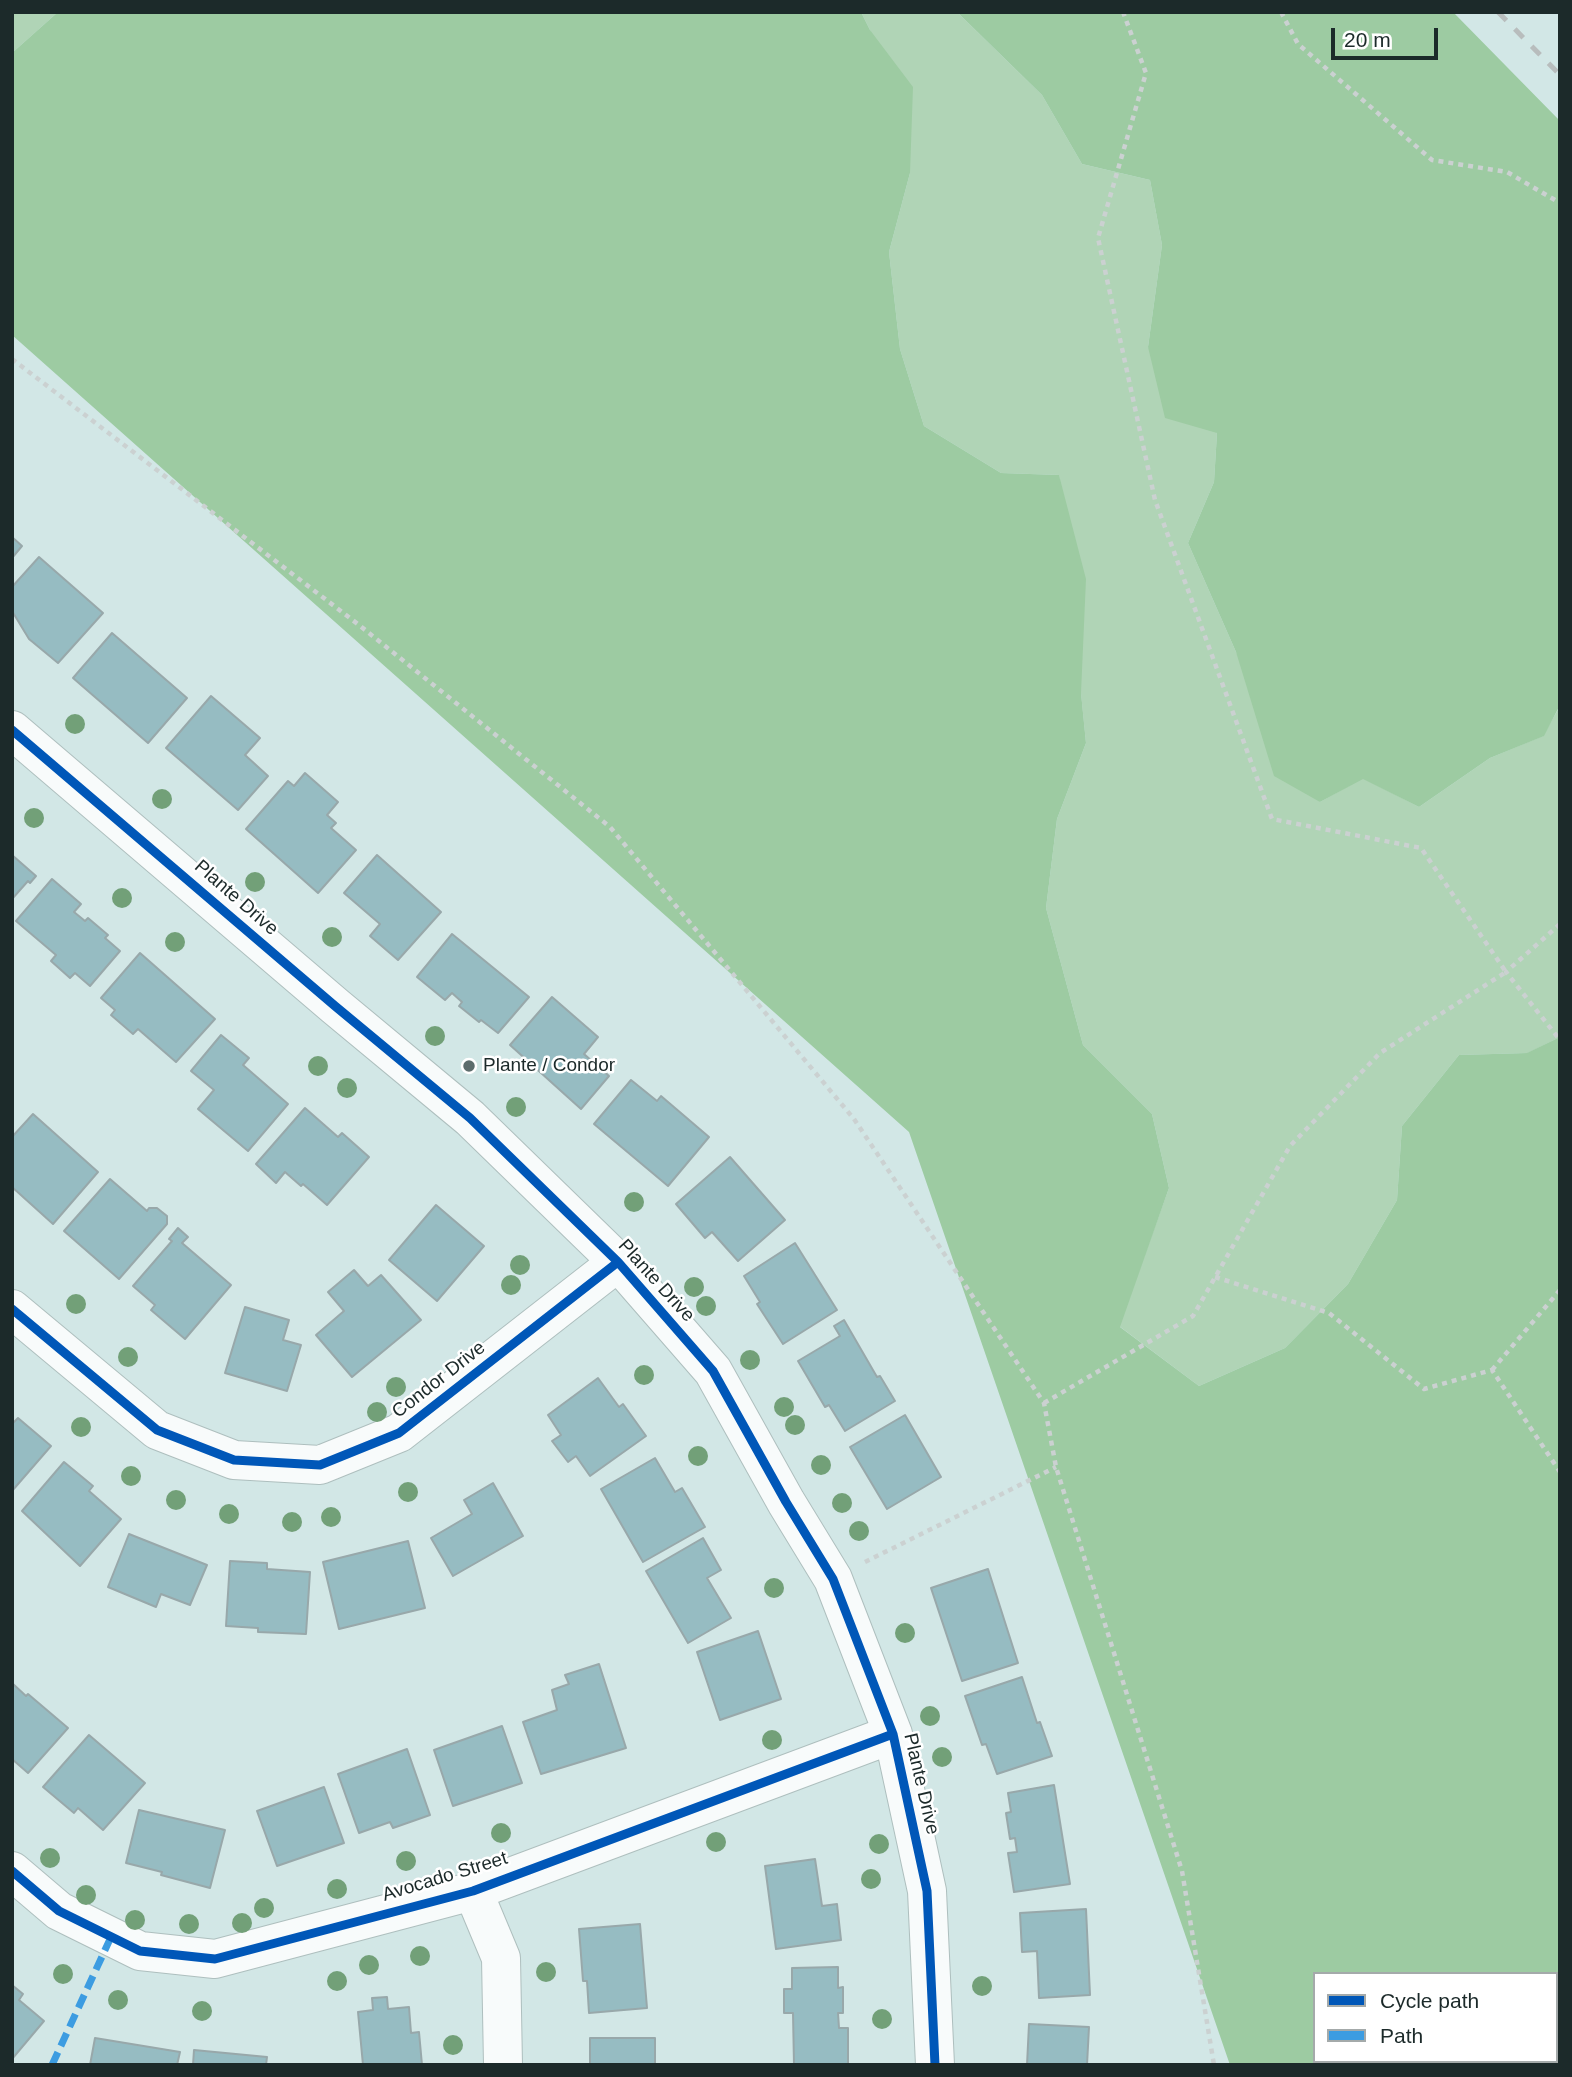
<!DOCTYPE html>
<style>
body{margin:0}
#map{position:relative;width:1572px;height:2077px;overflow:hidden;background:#d2e7e6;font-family:Helvetica,sans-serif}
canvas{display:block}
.frame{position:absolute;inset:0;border:14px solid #1c2a2a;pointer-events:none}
.legend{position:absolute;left:1313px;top:1972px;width:245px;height:91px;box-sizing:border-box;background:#fff;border:2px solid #a4aaaa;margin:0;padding:9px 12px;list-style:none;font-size:21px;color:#1c2a2a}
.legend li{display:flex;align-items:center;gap:14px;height:35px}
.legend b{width:35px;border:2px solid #a4aaaa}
.scale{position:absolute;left:1331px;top:28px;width:107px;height:32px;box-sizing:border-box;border:4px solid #1c2a2a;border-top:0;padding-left:9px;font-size:21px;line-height:24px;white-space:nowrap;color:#1c2a2a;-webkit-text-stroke:5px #fff;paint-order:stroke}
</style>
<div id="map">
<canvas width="1572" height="2077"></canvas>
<div class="frame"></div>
<ul class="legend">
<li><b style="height:9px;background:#0057b8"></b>Cycle path</li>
<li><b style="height:9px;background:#3c9ce1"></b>Path</li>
</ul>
<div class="scale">20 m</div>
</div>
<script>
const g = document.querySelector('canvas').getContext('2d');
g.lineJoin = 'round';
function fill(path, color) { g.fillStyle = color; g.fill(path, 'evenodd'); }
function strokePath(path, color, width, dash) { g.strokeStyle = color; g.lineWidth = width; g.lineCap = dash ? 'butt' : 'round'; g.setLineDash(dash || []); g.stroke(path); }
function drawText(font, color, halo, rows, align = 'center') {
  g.font = font + ' Helvetica,sans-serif'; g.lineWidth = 5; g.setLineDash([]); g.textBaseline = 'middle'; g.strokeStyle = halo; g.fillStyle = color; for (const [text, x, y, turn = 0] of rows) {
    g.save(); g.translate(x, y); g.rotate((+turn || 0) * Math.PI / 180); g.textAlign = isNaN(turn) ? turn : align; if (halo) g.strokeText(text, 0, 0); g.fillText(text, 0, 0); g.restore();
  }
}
fill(new Path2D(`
 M12 12H58L12 53Z
 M861 12H957L1042 95 1082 164 1150 180 1162 245 1148 347 1217 433 1214 482 1188 543 1236 652 1320 802 1363 778 1419 807 1490 758 1543 736 1560 706V1037L1528 1053 1459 1055 1402 1126 1397 1200 1348 1284 1285 1348 1199 1386 1119 1326 1169 1188 1152 1114 1083 1045 1046 908 1057 819 1086 743 1059 475 1001 473 924 426 900 349 889 252 910 173 870 30Z`), '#b0d4b6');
fill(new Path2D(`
 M58 12H861L870 30 913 87 910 173 889 252 900 349 924 426 1001 473 1059 475 1086 579 1081 693 1086 743 1057 819 1046 908 1083 1045 1152 1114 1169 1188 1120 1327 1199 1386 1285 1348 1348 1284 1397 1200 1402 1126 1459 1055 1527 1053 1560 1037V2065H1230L909 1132 12 335V53ZM1315 1974H1556V2061H1315Z
 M957 12H1453L1560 121V705L1544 736 1490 758 1419 807 1363 779 1320 802 1274 776 1236 652 1188 543 1214 482 1217 433 1165 418 1148 347 1162 245 1150 180 1082 164 1042 95Z`), '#9dcba2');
const building = new Path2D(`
 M12 537 22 546 12 558Z
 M39 557 103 613 58 663 29 639 12 611V587Z
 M112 633 187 698 148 743 73 678Z
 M211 696 260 738 245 755 268 776 238 810 166 748Z
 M305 773 338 802 327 815 336 823 331 828 356 850 318 893 246 829 288 781 294 786Z
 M12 855 36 876 30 883 28 881 12 899Z
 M377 855 441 912 398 960 370 936 380 924 344 893Z
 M52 879 81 904 74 912 85 921 88 918 108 935 105 938 120 951 90 986 75 973 70 978 51 961 56 955 16 921Z
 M452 934 529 997 498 1033 481 1020 479 1022 459 1006 462 1002 452 993 445 1000 417 977Z
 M140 953 215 1019 176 1062 138 1029 133 1034 111 1015 115 1010 101 998Z
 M552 997 598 1037 584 1054 609 1076 581 1109 510 1045Z
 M221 1035 249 1058 243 1065 288 1104 248 1151 198 1109 214 1090 191 1071Z
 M631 1080 657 1101 661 1096 709 1137 668 1186 594 1124Z
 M305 1108 338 1137 342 1133 369 1157 327 1205 303 1184 301 1186 285 1172 276 1183 256 1164Z
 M33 1114 98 1172 53 1224 12 1187V1137Z
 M730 1157 785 1220 738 1261 712 1232 705 1238 676 1204Z
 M110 1179 147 1211 149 1208H157L167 1216V1224L119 1279 64 1231Z
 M436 1205 484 1246 437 1301 389 1260Z
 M178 1228 188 1237 182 1243 231 1285 185 1339 151 1310 155 1305 133 1286 172 1241 169 1239Z
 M795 1243 837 1310 783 1344 757 1304 760 1302 744 1276Z
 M354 1270 368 1286 381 1275 421 1320 352 1377 316 1335 344 1311 328 1292Z
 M245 1307 289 1320 283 1340 301 1345 287 1391 225 1373Z
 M844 1320 877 1377 880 1376 895 1401 845 1431 829 1405 825 1407 798 1361 840 1336 834 1326Z
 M598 1378 619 1407 623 1404 646 1436 590 1476 576 1456 568 1462 552 1441 561 1435 548 1415Z
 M905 1415 941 1477 887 1509 850 1447Z
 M18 1418 51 1446 12 1491V1424Z
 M655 1458 675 1492 682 1488 705 1527 643 1562 601 1489Z
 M64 1462 93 1486 89 1491 121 1519 80 1566 22 1511Z
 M493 1483 523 1536 453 1576 431 1538 472 1514 464 1500Z
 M129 1534 207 1565 190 1605 161 1594 156 1607 108 1587Z
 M703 1538 721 1570 707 1578 731 1618 688 1643 646 1571Z
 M408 1541 425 1608 339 1629 323 1562Z
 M230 1561 267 1563V1569L310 1572 306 1634 258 1632V1628L226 1626Z
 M988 1569 1018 1663 962 1681 931 1588Z
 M758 1631 781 1699 720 1720 697 1652Z
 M599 1664 626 1748 541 1774 523 1722 557 1710 552 1690 569 1684 565 1675Z
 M1022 1677 1037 1723 1040 1722 1052 1756 997 1774 986 1744 982 1745 965 1696Z
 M12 1683 26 1696 28 1694 68 1728 28 1773 12 1759Z
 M502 1726 522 1783 453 1806 434 1750Z
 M89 1735 145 1783 103 1830 78 1808 74 1813 43 1787Z
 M407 1749 430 1815 393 1828 390 1822 359 1833 338 1774Z
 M1054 1785 1070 1884 1014 1892 1008 1853 1017 1852 1015 1838 1010 1839 1006 1813 1011 1812 1008 1793Z
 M324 1787 344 1843 277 1866 257 1811Z
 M139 1810 225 1830 210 1888 161 1875 162 1872 126 1863Z
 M815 1859 822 1906 837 1904 841 1940 776 1949 765 1866Z
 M1086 1909 1090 1995 1039 1998 1037 1951 1022 1952 1020 1913Z
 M640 1924 647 2008 589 2013 587 1981H583L579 1929Z
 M838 1967V1988L843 1987V2013H838L839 2028H848V2065H794L793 2013H784V1989H792V1968Z
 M12 1985 23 1994 19 2000 44 2021 12 2059Z
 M387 1997 388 2009 409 2007 411 2033 419 2032 422 2065H363L358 2012 373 2010 372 1998Z
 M1029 2024 1089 2027 1087 2065H1027Z
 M95 2038 180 2052 177 2065H90Z
 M590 2038H655V2065H590Z
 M194 2050 267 2057 266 2065H193Z`);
fill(building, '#96bcc2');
strokePath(building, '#98a8aa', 2);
const minor = new Path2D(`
 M12 730 335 1006 470 1118 618 1262 713 1371 786 1502 833 1579 893 1734 927 1891 935 2065
 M12 1309 157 1430 234 1460 320 1465 399 1433 618 1262
 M12 1871 59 1911 140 1951 215 1959 473 1891 893 1734
 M473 1891 501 1958 503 2065`);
strokePath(minor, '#aebfbe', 40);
strokePath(new Path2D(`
 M1281 12 1298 44 1432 160 1507 172 1560 203
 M12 359 359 625 610 827 854 1119 1044 1403 1056 1467 1182 1871 1214 2065
 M1560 924 1506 972 1560 1040
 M1215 1277 1329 1313 1424 1389 1492 1370 1560 1472
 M1492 1370 1560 1290
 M1044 1403 1193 1316 1290 1146 1380 1053 1506 972 1421 848 1272 819 1155 500 1098 238 1146 73 1123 12
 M865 1562 1056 1467`), '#cbd1d1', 4.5, [5, 5]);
strokePath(minor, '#f8fbfb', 38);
strokePath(new Path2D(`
 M1498 12 1560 75`), '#b8bdbd', 5, [12, 12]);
strokePath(new Path2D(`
 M52 2065 111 1937`), '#3c9ce1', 7, [14, 7]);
strokePath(new Path2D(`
 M12 730 335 1006 470 1118 618 1262 713 1371 786 1502 833 1579 893 1734 927 1891 935 2065
 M12 1309 157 1430 234 1460 320 1465 399 1433 618 1262
 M12 1871 59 1911 140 1951 215 1959 473 1891 893 1734`), '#0057b8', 9);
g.fillStyle = '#72a078';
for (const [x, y] of [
 [75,724],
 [162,799],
 [34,818],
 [255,882],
 [122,898],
 [332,937],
 [175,942],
 [435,1036],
 [318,1066],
 [347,1088],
 [516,1107],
 [634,1202],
 [520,1265],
 [511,1285],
 [694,1287],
 [76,1304],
 [706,1306],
 [128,1357],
 [750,1360],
 [644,1375],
 [396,1387],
 [784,1407],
 [377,1412],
 [795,1425],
 [81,1427],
 [698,1456],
 [821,1465],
 [131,1476],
 [408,1492],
 [176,1500],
 [842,1503],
 [229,1514],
 [331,1517],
 [292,1522],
 [859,1531],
 [774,1588],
 [905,1633],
 [930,1716],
 [772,1740],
 [942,1757],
 [501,1833],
 [716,1842],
 [879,1844],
 [50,1858],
 [406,1861],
 [871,1879],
 [337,1889],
 [86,1895],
 [264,1908],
 [135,1920],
 [242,1923],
 [189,1924],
 [420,1956],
 [369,1965],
 [546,1972],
 [63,1974],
 [337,1981],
 [982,1986],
 [118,2000],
 [202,2011],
 [882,2019],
 [453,2045]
]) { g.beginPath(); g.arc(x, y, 10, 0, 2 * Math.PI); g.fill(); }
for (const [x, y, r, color] of [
 [469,1066,7,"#5c6c6c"]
]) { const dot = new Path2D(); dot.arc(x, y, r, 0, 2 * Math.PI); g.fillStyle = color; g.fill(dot); strokePath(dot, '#fff', 2.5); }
drawText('19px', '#1c2a2a', '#fff', [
 ["Plante Drive",236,898,41],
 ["Plante Drive",656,1281,48],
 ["Condor Drive",439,1380,-38],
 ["Plante Drive",921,1784,77],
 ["Avocado Street",445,1877,-17]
]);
drawText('19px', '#1c2a2a', '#fff', [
 ["Plante / Condor",483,1066]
], 'left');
</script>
